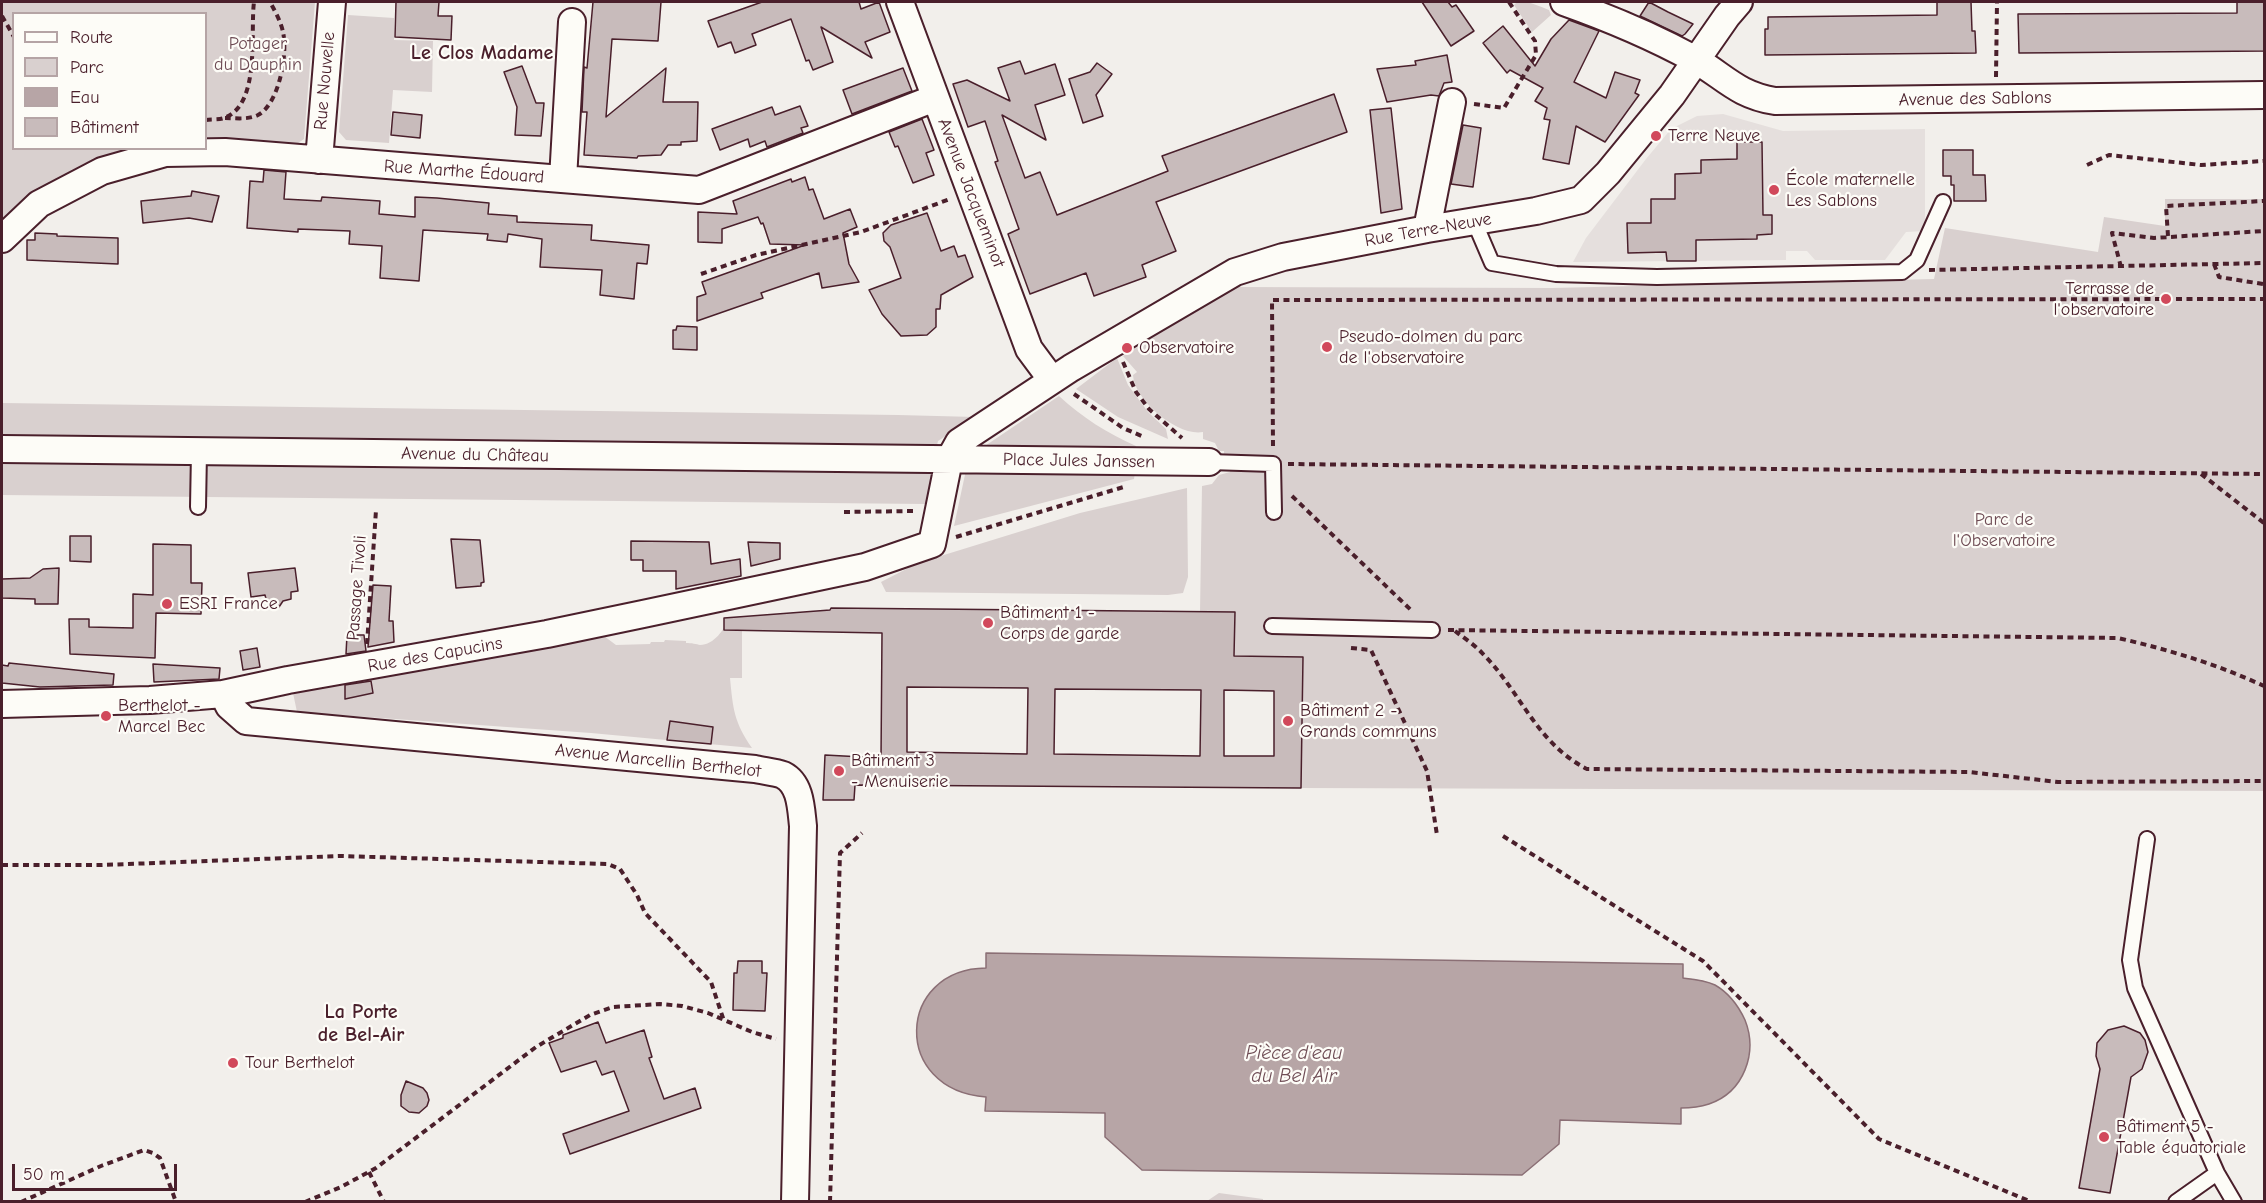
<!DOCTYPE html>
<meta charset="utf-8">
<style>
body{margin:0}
#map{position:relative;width:2266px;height:1203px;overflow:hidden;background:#f2efeb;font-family:"Comic Neue",sans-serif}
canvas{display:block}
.frame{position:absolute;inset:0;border:3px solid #4a1f2b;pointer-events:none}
.legend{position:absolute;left:12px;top:12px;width:195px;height:138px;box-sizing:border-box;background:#fdfcf7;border:2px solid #b5a4a5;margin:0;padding:8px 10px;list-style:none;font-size:18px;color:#4a1f2b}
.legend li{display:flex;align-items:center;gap:12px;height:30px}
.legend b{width:30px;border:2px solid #b5a4a5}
.scale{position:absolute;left:12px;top:1164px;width:165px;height:27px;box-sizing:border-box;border:3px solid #4a1f2b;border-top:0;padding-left:8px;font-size:18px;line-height:21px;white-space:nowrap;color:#4a1f2b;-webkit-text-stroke:4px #fdfcf7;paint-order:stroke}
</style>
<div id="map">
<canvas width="2266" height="1203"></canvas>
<div class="frame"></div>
<ul class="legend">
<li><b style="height:8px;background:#fdfcf7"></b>Route</li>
<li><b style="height:16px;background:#d9d0cf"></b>Parc</li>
<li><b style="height:16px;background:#b7a5a6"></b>Eau</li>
<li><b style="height:16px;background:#c8bbbb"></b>Bâtiment</li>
</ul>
<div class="scale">50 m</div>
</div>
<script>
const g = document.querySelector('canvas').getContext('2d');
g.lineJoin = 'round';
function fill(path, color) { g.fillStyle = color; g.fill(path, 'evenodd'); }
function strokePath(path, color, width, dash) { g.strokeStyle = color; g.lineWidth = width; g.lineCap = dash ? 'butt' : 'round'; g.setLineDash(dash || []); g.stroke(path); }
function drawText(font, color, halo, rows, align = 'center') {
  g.font = font + ' "Comic Neue",sans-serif'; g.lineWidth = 4.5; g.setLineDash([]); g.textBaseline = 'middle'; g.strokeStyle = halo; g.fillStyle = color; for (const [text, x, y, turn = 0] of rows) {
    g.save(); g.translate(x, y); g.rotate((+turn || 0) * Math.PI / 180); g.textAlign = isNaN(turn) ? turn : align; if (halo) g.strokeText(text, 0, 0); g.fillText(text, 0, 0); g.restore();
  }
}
fill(new Path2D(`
 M1723 114 1783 131 1925 129V231L1906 232 1885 260H1815L1807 251H1786V260L1573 262 1586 238 1646 159 1671 129 1697 116Z`), '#e5dfdd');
fill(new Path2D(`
 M2 2H315L304 139 295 145 206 139V14H14V148L127 149C80 159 39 190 2 219Z
 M1517 2C1529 1 1538 6 1549 10L1551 15 1532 32 1514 5Z
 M348 15 394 18V40L433 41 432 92 393 90 389 143 346 140 339 132Z
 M2165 199H2264V791L1301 788 1303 657 1234 656 1235 612H1200L1202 486 1212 484 1219 475 1230 472V454H1224V451H1219L1215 443 1203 439V432C1178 437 1134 400 1133 375L1137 372 1123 356 1233 287 1552 288 1934 279 1945 228 2098 252 2104 217 2165 226Z
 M1117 358 1128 385 1148 412 1166 429 1168 439 1118 417 1076 389Z
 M1059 396C1083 418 1107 433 1136 446L1134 452 979 450Z
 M2 403 898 415 975 417 938 441 936 449 2 440Z
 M2 458 932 470 926 504 2 495Z
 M966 470 1135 472 1134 479 954 526Z
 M1187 488 1188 577 1183 593 1168 595 886 592 881 582 918 563 1080 513Z
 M742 616V678H730C733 709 734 722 752 748L591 733 297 712 293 693 604 636 616 645 650 644 651 642H664L665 640 686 641V643C691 643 697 644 700 645 714 645 725 629 728 618Z
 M1219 1193 1263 1199V1201H1207Z`), '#d9d0cf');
const water = new Path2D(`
 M986 953 1683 964V978C1693 979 1705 980 1715 985 1729 993 1738 1005 1745 1020 1758 1053 1744 1092 1709 1104 1700 1107 1690 1108 1681 1108V1124L1560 1120 1559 1144 1522 1175 1142 1170 1105 1137V1113L985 1111 986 1097C891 1090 896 969 986 968Z`);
fill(water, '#b7a5a6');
strokePath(water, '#8b6f75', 1.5);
const building = new Path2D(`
 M396 2H439L438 16H452L451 40 395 37Z
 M593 2H661L658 41 612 39 606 117 666 68 663 102H698L697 141 681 142V145H668L661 155 638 156 637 158 584 155 587 112H582L584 67 587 68Z
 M762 2H859L861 9 879 2 890 32 865 42 872 58 821 27 833 62 813 70 809 60 806 61 791 19 752 34 756 45 735 53 731 42 718 47 708 21Z
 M1422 2H1448L1452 7 1456 5 1474 31 1451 46Z
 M1649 2 1668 12 1693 24 1685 34 1682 36 1640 16Z
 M1937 2H1971L1972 31H1975L1976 53 1765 55V29H1768V17L1937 15Z
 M2237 2H2265V51L2019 53 2018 14 2237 13Z
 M1569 20 1599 31 1574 82 1606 98 1615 72 1640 80 1635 93 1639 95 1605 142 1576 126 1569 164 1543 159 1550 120 1544 119 1547 108 1535 101 1543 88 1510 70 1507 73 1483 43 1503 26 1535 66 1551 39Z
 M1447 55 1452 82 1444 83 1439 96 1431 95 1387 102 1377 69 1416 65 1415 61Z
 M1020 61 1025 74 1055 64 1065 95 1035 105 1046 140 1002 115 1025 178 1040 172 1057 215 1168 171 1162 156 1334 94 1347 132 1156 202 1176 251 1142 265 1146 277 1094 296 1086 273 1030 294 1008 234 1019 229 995 162 998 161 985 121 968 127 953 84 967 80 1010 101 998 68Z
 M1097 63 1112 74 1096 95 1103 116 1083 123 1069 79 1090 72Z
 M522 66 536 103H544L541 136 515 135 517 107 504 72Z
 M903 68 912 91 852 114 843 90Z
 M800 106 808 126 801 128 803 133 767 147 765 141 750 147 748 139 720 150 712 129 772 107 775 115Z
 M1391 108 1402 209 1381 213 1370 110Z
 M393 112 422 115 420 138 391 135Z
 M922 119 934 150 926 153 934 175 913 183 898 146 895 147 889 132Z
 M1463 125 1481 128 1473 187 1451 184Z
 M1737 142H1762L1763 215H1772V234L1757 235V239L1696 240V261H1667L1666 252 1628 253 1627 223H1651V199H1675V174L1701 173V160L1737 159Z
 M1943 150H1973V175H1985L1986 201H1954V185H1951V176H1943Z
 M264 170 286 172 284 199 321 201 322 197 380 201 379 214 415 217V197L437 198 489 203 488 214 517 216V222L592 225 591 240 649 245 647 264 637 263 634 299 600 295 602 270 540 267 542 239 508 234 507 242 487 240 488 234 423 230 419 281 380 278 382 246 349 244 350 231 298 229V232L247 228 250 181 263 182Z
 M805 177 809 190 813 189 824 219 850 209 857 227 843 233 849 264 859 282 822 288 819 273 761 293 763 298 697 321V297L706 294 702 282 805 245 770 244 763 223 761 224 758 217 722 229V243L698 242V212L737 214 733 201 791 179 792 182Z
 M192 191 219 196 212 222 189 218 143 223 141 201 191 196Z
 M927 213 941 251 954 246 958 257 965 255 973 277 941 295 940 309H936V327L927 335 901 336 882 314 869 290 901 278 890 247 884 241 883 233 891 225Z
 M35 233 57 234V236L118 238V264L27 260V240H35Z
 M677 326 697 327V350L673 349V330H676Z
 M70 536H91V562L70 561Z
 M451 539 480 540 484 582 481 583V586L456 588Z
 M631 541 709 542 711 564 740 559 741 576 676 589V571H643V560H631Z
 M748 542 780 543V559L751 566Z
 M153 544 191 545V583H202L201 614 156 613 155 658 70 654 69 619H89V627L133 628V594L153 595Z
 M59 568 58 604H35V599L2 598V579L30 578 43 569Z
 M295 568 298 591 291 592V599L283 601 279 607 266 599 265 595 251 597 248 573Z
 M373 585 391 586 389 621H393L394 642 368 647Z
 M831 608 1235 612 1234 656 1303 657 1301 788 855 785 854 800H823L825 755 881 758 882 633 724 630V618L830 610ZM907 687 1028 688 1027 754 907 752ZM1055 689 1201 690 1200 756 1054 754ZM1224 690 1274 691V756H1224Z
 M347 635H364L366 651 346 654Z
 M257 648 260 667 243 670 240 651Z
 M9 663 114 674 113 685 40 687 2 683V665L8 666Z
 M153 664 220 668 219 679 154 682Z
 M371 681 373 693 345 699V685Z
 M670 721 713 727 711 744 667 740Z
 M738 961H762V973H767L765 1011 733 1010 734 973H737Z
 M598 1022 606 1043 644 1030 652 1057 649 1058 664 1099 695 1088 701 1108 570 1154 563 1134 629 1111 614 1071 602 1075 596 1061 561 1072 549 1043 563 1038V1035Z
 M2124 1026 2140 1033 2145 1040 2148 1052 2142 1069 2131 1077 2110 1193 2079 1188 2100 1069 2096 1056 2097 1043 2108 1030Z
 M406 1081 423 1088 427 1093 429 1100 427 1106 419 1113 409 1112 401 1106V1095Z`);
fill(building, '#c8bbbb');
strokePath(building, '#4a1f2b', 1.5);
const service = new Path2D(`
 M1474 221 1492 263 1556 274 1657 277 1902 272 1917 260 1943 202
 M1209 462 1273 464 1274 512
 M198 507 199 452
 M1272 626 1432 630
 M2147 839 2130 960 2135 988 2217 1173 2234 1202
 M2176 1202 2217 1173`);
const minor = new Path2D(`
 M900 2 1029 349 1052 380
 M1564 2C1609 18 1652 36 1694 59 1724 76 1737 95 1775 101L2264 95
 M319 160 332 2
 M563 179 572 22
 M1427 229 1452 102
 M2 239 39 204 102 171 165 153 225 152 699 190 935 98
 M2 449 1209 462
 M223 694 229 706 246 721 755 769C763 771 775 772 783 775 801 784 801 809 803 826L795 1202
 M2 704 150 700 223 694 288 680 547 634 643 614 865 567 932 544 949 460 959 442 1071 368 1235 272 1283 257 1427 229 1536 211 1581 200 1608 173 1672 95 1727 16 1739 2`);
strokePath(service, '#4a1f2b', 18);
strokePath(minor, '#4a1f2b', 30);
strokePath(new Path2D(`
 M2 16 14 37
 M1996 77 1997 2
 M1474 104 1504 108 1536 55 1535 41 1509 2
 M225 118C235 118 248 120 258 115 279 104 288 54 283 32 281 22 275 11 270 2
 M206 120C211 119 219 120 224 118 261 105 250 32 254 2
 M2087 165 2109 155 2201 165 2264 161
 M2168 236 2166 206 2264 201
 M2214 264 2219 277 2263 284 2264 287
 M2121 267 2112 233 2154 238 2264 231
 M1929 270 2264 263
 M701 274 756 255 861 232 950 199
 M1123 362 1136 392 1149 409 1182 438
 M1074 394 1123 428 1144 437
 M1273 446 1272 300 2264 299
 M1288 464 2264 474
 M2201 474 2264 523
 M1292 496 1412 611
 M844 512 915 511
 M956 537 1127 486
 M1448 630 2118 638C2170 650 2216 664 2264 686
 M1455 631C1464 638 1475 645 1483 654 1521 692 1536 743 1587 769L1969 772 2058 782 2264 781
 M367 644 376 510
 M1351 648 1371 650 1427 771 1437 835
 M1503 836 1703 961 1879 1139 2032 1202
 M2 865H102L340 856 608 864 620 869 637 895 645 913 711 982 724 1021
 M369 1172 384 1202
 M21 1202 101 1166 144 1150 153 1153 160 1158 176 1202
 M305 1202 341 1187 376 1168 536 1047 590 1015 613 1007 660 1004 682 1006 708 1013 752 1032 776 1039
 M830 1202 840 853 862 833`), '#4a1f2b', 4, [6, 4.5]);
strokePath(service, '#fdfcf7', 14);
strokePath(minor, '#fdfcf7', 26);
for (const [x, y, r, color] of [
 [1656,136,6,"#d1495b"],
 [1774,190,6,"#d1495b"],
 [2166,299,6,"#d1495b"],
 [1327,347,6,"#d1495b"],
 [1127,348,6,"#d1495b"],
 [167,604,6,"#d1495b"],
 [988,623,6,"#d1495b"],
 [106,716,6,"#d1495b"],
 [1288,721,6,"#d1495b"],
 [839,771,6,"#d1495b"],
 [233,1063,6,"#d1495b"],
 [2104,1137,6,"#d1495b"]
]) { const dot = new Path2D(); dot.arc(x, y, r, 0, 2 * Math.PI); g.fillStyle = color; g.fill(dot); strokePath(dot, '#fdfcf7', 2); }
drawText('18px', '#6e4b54', '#fdfcf7', [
 ["Potager",258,44],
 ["du Dauphin",258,65],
 ["Parc de",2004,520],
 ["l'Observatoire",2004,541]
]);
drawText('18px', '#4a1f2b', '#fdfcf7', [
 ["Rue Nouvelle",325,81,-85],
 ["Avenue des Sablons",1975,99,-1],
 ["Rue Marthe Édouard",464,172,4],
 ["Avenue Jacqueminot",971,193,69],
 ["Rue Terre-Neuve",1428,230,-10],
 ["Avenue du Château",475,455,1],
 ["Place Jules Janssen",1079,461,1],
 ["Passage Tivoli",357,588,-86],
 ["Rue des Capucins",435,655,-10],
 ["Avenue Marcellin Berthelot",658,761,6]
]);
drawText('18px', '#4a1f2b', '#fdfcf7', [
 ["Terre Neuve",1668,136],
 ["École maternelle",1786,180],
 ["Les Sablons",1786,201],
 ["Terrasse de",2154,289,"right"],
 ["l'observatoire",2154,310,"right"],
 ["Pseudo-dolmen du parc",1339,337],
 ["de l'observatoire",1339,358],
 ["Observatoire",1139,348],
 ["ESRI France",179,604],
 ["Bâtiment 1 -",1000,613],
 ["Corps de garde",1000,634],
 ["Berthelot -",118,706],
 ["Marcel Bec",118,727],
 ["Bâtiment 2 -",1300,711],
 ["Grands communs",1300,732],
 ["Bâtiment 3",851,761],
 ["- Menuiserie",851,782],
 ["Tour Berthelot",245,1063],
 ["Bâtiment 5 -",2116,1127],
 ["Table équatoriale",2116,1148]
], 'left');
drawText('bold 20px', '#4a1f2b', '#fdfcf7', [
 ["Le Clos Madame",482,53],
 ["La Porte",361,1012],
 ["de Bel-Air",361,1035]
]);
drawText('italic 20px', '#704e56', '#fdfcf7', [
 ["Pièce d'eau",1294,1053],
 ["du Bel Air",1294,1076]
]);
</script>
